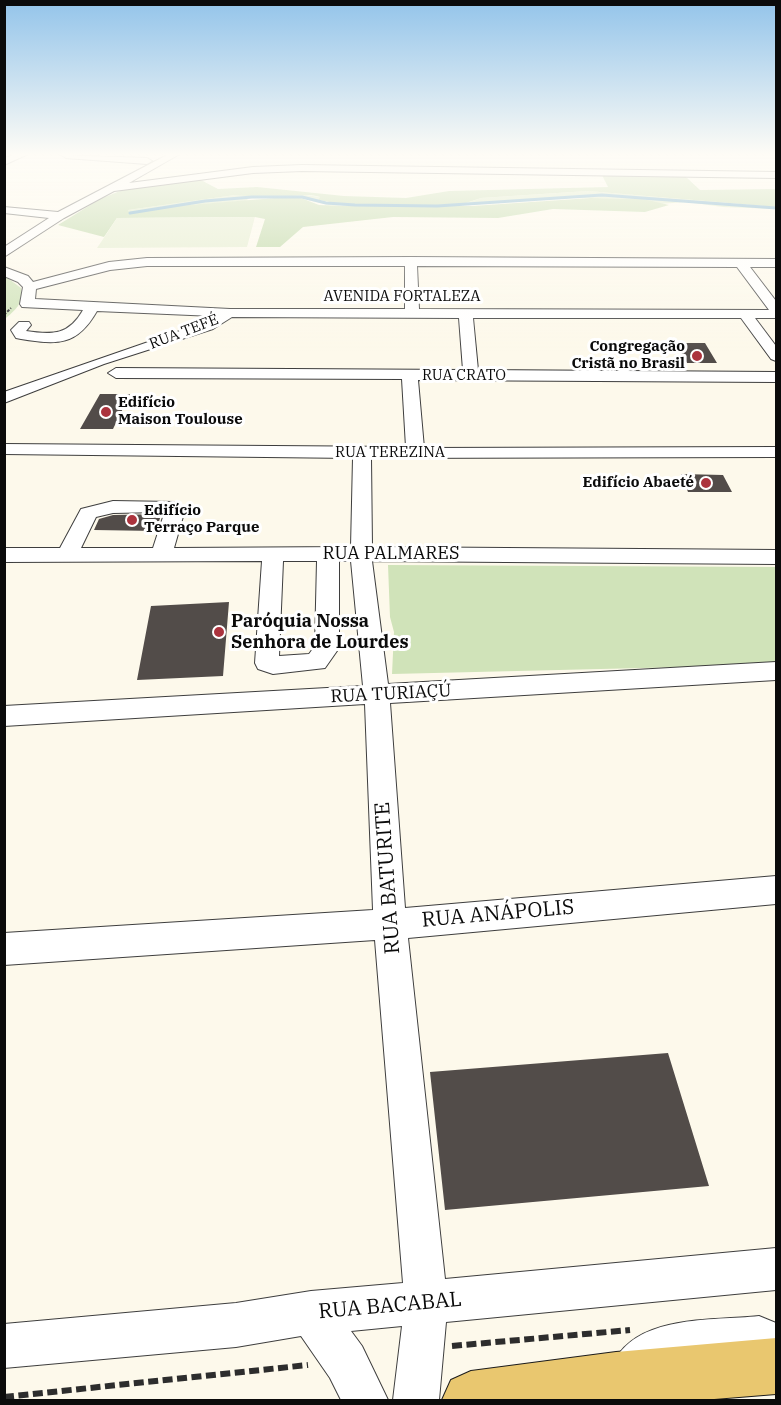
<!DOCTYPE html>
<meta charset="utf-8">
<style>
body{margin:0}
#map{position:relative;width:781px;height:1405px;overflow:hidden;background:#fdf9eb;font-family:"IBM Plex Serif",serif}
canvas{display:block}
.frame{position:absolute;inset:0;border:6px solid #0b0b0b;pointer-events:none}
</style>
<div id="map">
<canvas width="781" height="1405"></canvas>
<div class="frame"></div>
</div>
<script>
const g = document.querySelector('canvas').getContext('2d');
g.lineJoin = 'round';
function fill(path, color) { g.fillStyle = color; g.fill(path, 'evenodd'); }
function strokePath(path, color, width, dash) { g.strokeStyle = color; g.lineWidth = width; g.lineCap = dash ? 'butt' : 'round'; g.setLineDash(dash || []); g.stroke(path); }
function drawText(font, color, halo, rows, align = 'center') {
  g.font = font + ' "IBM Plex Serif",serif'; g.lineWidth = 6; g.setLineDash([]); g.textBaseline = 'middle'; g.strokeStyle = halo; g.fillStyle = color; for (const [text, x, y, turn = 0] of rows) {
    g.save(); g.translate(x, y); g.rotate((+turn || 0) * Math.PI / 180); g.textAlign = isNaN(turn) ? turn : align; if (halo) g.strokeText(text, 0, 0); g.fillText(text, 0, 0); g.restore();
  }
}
fill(new Path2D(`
 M588 191 776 207V209L723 207 686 202 659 204 643 199 573 198 422 207 329 205 300 198H249L246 201 160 207 130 213 128 210 235 195H306L320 197 318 200 324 202 461 205 481 198Z
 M5 276 21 288C24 304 15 310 5 319Z
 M388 565 776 567V662L684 667 392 674 394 632 390 617Z`), '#d0e3b9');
fill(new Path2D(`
 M602 175 685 176 700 190 776 189V207L588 191 481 198 460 205H348L318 200 320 197C307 193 291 196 278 198H301L319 205 353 206H472L591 198 643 199 669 205 645 212 553 209 498 218 393 217 303 227 280 247H256L265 219 255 217 117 218 104 237 58 225 100 199 125 189 201 180 218 189 257 187 344 196 406 198 449 191 608 187ZM235 195 275 198 163 207 130 213 128 210Z`), '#b5d29a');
fill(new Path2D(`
 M255 217 247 247 97 248 117 218Z`), '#e1ebca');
strokePath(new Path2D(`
 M130 213 205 201 252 197H302L326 203 355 205 437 206 602 195 776 208`), '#4591bd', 3);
fill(new Path2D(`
 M676 343H705L717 363H687Z
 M100 394H130L113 429H80Z
 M681 474 723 475 732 492H688Z
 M113 515 161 514V515L156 531 94 530 99 519Z
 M229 602 223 676 137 680 151 606Z
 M668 1053 709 1186 445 1210 430 1072Z`), '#524c49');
const minor = new Path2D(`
 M14 155H26L4 165V158Z
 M61 155 147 158 152 161 147 164 66 158Z
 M167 155H178L129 183 253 167 302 165 776 172V178L302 171 253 173 114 191 64 218 4 257V247L49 218 4 213V207L58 212Z
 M411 257 776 259V267H750L776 301V318H755L776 346V361L771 359 741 318H473L478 370 776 372V382L418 380 424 448 776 447V457L371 458 372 547 776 550V564L372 561 388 684 776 662V680L390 703 405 908 776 876V904L408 938 445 1279 776 1248V1290L446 1322 439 1400H393L402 1326 351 1331 362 1346 388 1400H341L330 1378 301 1336 236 1347 4 1368V1324L236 1303 311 1291 403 1283 375 940 4 965V933L373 910 365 704 4 726V706L363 686 351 561H339V648L325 668 273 674 258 669 255 663 262 561 4 562V548H60L81 509 113 501 174 502 184 513 174 548 351 547 353 458 4 454V444L406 447 402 379 116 378 108 373 116 368 463 370 459 318 232 317 213 329 104 364 4 403V392L203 323 214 316 97 311C77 346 58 345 21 339L16 338 11 330 19 322H29L31 325 26 331C53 335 69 335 83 310L22 307 20 304 23 287 18 282 4 276V267L28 276 33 282 109 262 147 258ZM147 266H405V309H230L35 299 36 289 110 270ZM417 266 737 267 769 310 419 309ZM162 512 164 514 153 548H81L96 517 113 513ZM283 561H317L315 646 309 654 279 656Z
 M759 1316 776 1323V1369L756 1360 670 1370 635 1389 619 1382 612 1366C634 1314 712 1321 759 1316Z`);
const major = new Path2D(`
 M776 1338V1394L702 1400H442L451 1380 471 1371 616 1352Z`);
strokePath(minor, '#3e3e3e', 2);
strokePath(major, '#1c1c1c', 2);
strokePath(new Path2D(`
 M4 315 11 308`), '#2d2d2d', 2, [3, 1.5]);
strokePath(new Path2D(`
 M452 1346 630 1330
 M4 1397 308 1365`), '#2d2d2d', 6, [10, 4.5]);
fill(minor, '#fff');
fill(major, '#e9c76f');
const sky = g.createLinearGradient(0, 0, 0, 351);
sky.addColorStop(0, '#93c4ea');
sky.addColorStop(0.44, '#fefcf6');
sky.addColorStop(1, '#fefcf600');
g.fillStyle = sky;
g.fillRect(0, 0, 781, 351);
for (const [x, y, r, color] of [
 [697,356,6,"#ab333d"],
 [106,412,6,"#ab333d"],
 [706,483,6,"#ab333d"],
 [132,520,6,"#ab333d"],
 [219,632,6,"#ab333d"]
]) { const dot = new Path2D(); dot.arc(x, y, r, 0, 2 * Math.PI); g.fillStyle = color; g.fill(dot); strokePath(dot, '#fff', 2); }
drawText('15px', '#0b0b0b', '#fff', [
 ["AVENIDA FORTALEZA",402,297],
 ["RUA TEFÉ",184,332,-21],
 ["RUA CRATO",464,376],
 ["RUA TEREZINA",390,453]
]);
drawText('bold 15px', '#0b0b0b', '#fff', [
 ["Congregação",685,347],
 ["Cristã no Brasil",685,364],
 ["Edifício",118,403,"left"],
 ["Maison Toulouse",118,420,"left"],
 ["Edifício Abaeté",694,483],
 ["Edifício",144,511,"left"],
 ["Terraço Parque",144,528,"left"]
], 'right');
drawText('18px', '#0b0b0b', '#fff', [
 ["RUA PALMARES",391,554],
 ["RUA TURIAÇÚ",391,694,-3]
]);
drawText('bold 18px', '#0b0b0b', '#fff', [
 ["Paróquia Nossa",231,622],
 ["Senhora de Lourdes",231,643]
], 'left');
drawText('21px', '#0b0b0b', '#fff', [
 ["RUA BATURITE",388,878,-94],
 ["RUA ANÁPOLIS",498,914,-5],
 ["RUA BACABAL",390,1306,-5]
]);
</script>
